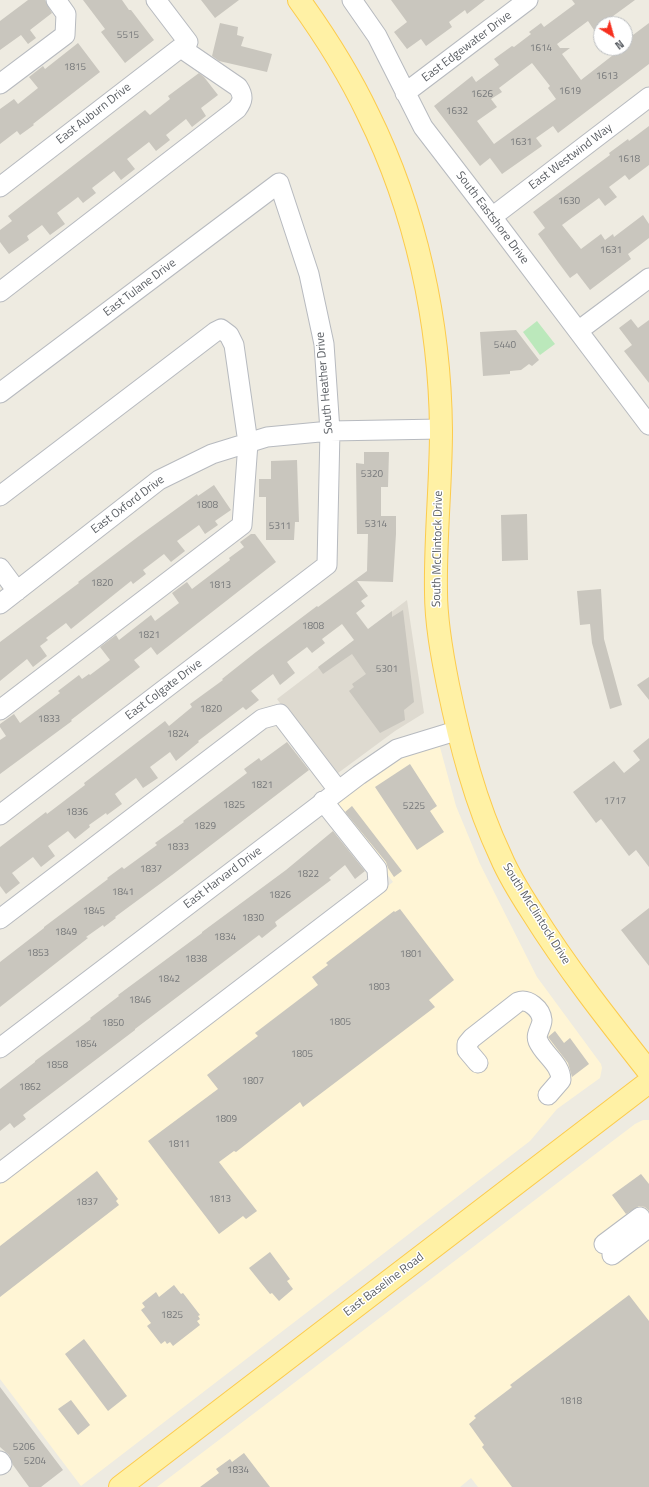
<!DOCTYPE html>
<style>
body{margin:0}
#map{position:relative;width:649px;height:1487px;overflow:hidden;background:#eeebe1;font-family:"Titillium Web",sans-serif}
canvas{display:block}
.north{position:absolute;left:593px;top:16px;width:40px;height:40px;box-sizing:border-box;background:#fff;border:1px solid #bdbfc1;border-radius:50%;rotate:143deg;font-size:11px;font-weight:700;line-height:16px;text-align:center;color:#5a5e63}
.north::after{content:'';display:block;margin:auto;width:14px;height:18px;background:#f6301f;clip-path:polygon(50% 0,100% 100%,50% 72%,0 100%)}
</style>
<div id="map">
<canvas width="649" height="1487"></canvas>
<div class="north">N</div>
</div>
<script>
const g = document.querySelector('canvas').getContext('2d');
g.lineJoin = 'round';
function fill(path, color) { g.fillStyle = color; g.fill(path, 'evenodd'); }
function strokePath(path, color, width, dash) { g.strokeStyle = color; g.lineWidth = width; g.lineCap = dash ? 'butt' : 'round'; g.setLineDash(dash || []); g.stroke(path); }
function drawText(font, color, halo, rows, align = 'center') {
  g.font = font + ' "Titillium Web",sans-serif'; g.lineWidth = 3; g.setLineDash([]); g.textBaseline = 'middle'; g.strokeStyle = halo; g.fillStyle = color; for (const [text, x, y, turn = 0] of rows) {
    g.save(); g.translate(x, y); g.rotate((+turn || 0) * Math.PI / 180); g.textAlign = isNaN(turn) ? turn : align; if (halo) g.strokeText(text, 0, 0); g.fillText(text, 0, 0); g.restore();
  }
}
fill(new Path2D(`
 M438 740 456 806 480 864 537 977 601 1064 602 1068 600 1078 557 1109 530 1141 81 1486 0 1379V1184L393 882 333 802 407 753Z
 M643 1120H649V1487H478L471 1478 460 1487H157L635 1124Z`), '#fff5d5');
fill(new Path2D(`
 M407 600 424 713 395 731 334 776 277 699Z`), '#dedad0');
fill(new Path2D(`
 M537 321 555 344 540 355 523 332Z`), '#bbe8bb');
fill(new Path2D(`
 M28 0H45L52 13 30 30 36 38 28 44 21 35 0 50V21Z
 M83 0H122L129 10H131L154 40 125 63 101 32 105 29Z
 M201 0H239L215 18Z
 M391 0H485L467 14 465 10 449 22 452 27 426 46 421 39 407 49 394 32 407 22Z
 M572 0H635L594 30 588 21 557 44 560 48H570L562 54 581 80 617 52 614 48H625V36L631 32 633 35 649 23V64L558 133 553 126 536 138 542 146 502 174 490 158 480 166 434 106 472 76 476 82 499 65 494 59 512 46 514 47 531 34 529 32 541 23 544 27 575 4ZM532 63 550 86 548 88 556 99 494 144 477 121 497 107 491 99 502 92 499 88Z
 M220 23 238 27 237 35 244 37 241 46 272 54 267 72 219 61 212 56Z
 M78 43 100 72 33 124 34 125 20 135 17 131 0 144V109L14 99 18 104 38 88 29 77 43 66 45 69Z
 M199 73 204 77 218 95 201 108 206 116 192 127 186 119 166 135 170 140 156 151 149 142 127 159 135 169 121 180 114 171 92 188 96 193 83 203 78 197 57 213 65 224 50 235 42 225 27 236 29 240 9 254 0 242V230L12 221 8 216 145 110 150 115 170 99 168 96Z
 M649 126V165L629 180 625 175 609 187 617 197 605 206 599 198 562 225 581 249 601 234 605 240 613 234 614 237 643 215 649 224V238L628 254 631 259 590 290 577 273 570 278 558 262 538 234 545 228 533 212 610 155 609 153 628 139 629 141Z
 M631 319 638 328 649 320V383L624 351 632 345 619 328Z
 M516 330 539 360 532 366 529 364 521 370 510 371V374L483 376 480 332Z
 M364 452H389L388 487H381V516H396V534L393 582 357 581 368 596 361 601 365 606 356 613 368 629 392 611V617L403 610 414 702 404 710 405 720 380 733 349 691 354 687 352 684 366 674 352 654 323 674 318 667 354 640 342 624 322 639 325 643 312 653 307 647 287 662 295 673 280 685 273 674 251 691 259 700 246 710 243 707 198 741 199 742 176 761 170 752 150 767 158 778 143 788 136 778 115 794 122 804 107 815 106 813 89 825 90 827 75 839 68 831 48 846 55 856 41 867 33 857 12 873 20 883 6 894 0 886V847L46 812 47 814 85 785 84 783 165 721 169 726 192 707 190 704 223 680 222 679 256 652 317 606 318 607 367 571 368 534H357L356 463 364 464Z
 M297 460 299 522H295L294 540H266V497H259V479H271V461Z
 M214 485 231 510 215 521 218 525 205 534 199 525 177 541 185 551 171 562 164 554 143 570 146 574 133 584 131 581 71 629 66 623 46 638 48 640 40 646 47 656 33 667 27 659 0 681V642L79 583 78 582 139 536 197 494 198 496Z
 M527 514 528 560 502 561 501 515Z
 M251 534H255L276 562 157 655 151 647 134 660 140 667 71 720 72 721 0 774V740L6 736 0 727V724L14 714 20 723 60 693 58 691 79 675 82 679 89 674 90 675 110 660 100 647 116 635 119 640 151 615 155 621 179 603 172 593 187 582 192 589 230 560 229 558 244 547 240 542Z
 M601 589 604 639 622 705 610 709 592 643 590 624 580 625 577 591Z
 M649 677V700L637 685Z
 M649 738V867L636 850 629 856 601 819 596 823 573 792 614 761 624 773 640 760 633 751Z
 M287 742 309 770 172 875 115 917 116 918 104 927 103 925 86 937 88 938 0 1007V962L44 928V927L108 879 107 878 122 867 124 869 157 845 155 843 184 822 183 821 247 773 244 769 259 758 261 761Z
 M410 764 437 806 430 811 444 832 417 850 375 787Z
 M352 806 402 871 394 877 388 868 386 862 345 812Z
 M333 831 365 871 355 879 345 865 329 878 331 880 275 922 277 926 262 938 259 935 135 1029V1030L23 1115 26 1119 14 1128 10 1123 0 1131V1089L35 1062V1061L91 1019 90 1018 119 996 118 995 202 933V932L286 870Z
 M649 908V966L621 930Z
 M400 909 454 980 429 1000 435 1007 303 1107 300 1102 236 1152 234 1151 219 1162 257 1211 246 1219 243 1216 219 1234 148 1141 218 1089 207 1075 258 1036 255 1033 318 985 312 977 328 965 326 963 394 911 395 912Z
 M555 1031 564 1043 570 1038 589 1064 572 1077 568 1063 548 1037Z
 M97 1171 118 1199 116 1201 119 1205 0 1297V1246Z
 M641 1174 649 1184V1211L645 1207 639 1206 626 1214 612 1195Z
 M270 1252 290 1279 287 1281 293 1289 279 1301 272 1293 270 1294 249 1268Z
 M174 1285 181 1294 183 1293 200 1315 198 1316 200 1319 197 1321 200 1325 173 1346 170 1342 167 1344 165 1341 161 1344 147 1326 151 1323 141 1310 145 1307 142 1303 156 1292 159 1297Z
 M629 1295 649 1321V1487H512L482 1447 484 1445 469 1424 476 1418 474 1416 512 1387 510 1385Z
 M84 1339 127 1396 108 1411 65 1354Z
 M0 1387 63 1470 41 1487H29L13 1465 9 1455 0 1447Z
 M71 1400 90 1425 78 1435 58 1409Z
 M244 1453 270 1487H200L219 1473 216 1469 230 1459 232 1462Z`), '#c9c6be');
const minor = new Path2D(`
 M352 0 377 36 423 127 492 217 649 425
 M0 84 65 35 66 14 56 0
 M405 93 528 0
 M0 187 188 42 156 0
 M492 217 649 97
 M0 292 237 109C243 101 244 96 238 87L181 48
 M578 331 649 278
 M0 393 279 183 309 274 324 344 330 431 327 565 0 815
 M0 496 215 332 221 329 229 335 234 345 248 443 242 525 0 710
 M0 568 17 591
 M0 604 159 480 212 454 267 437 330 431 441 429
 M0 919 262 719 280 714 338 790
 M0 1048 359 775 397 749 459 730
 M478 1063 467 1050V1044L472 1038 518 1002C528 998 541 1009 542 1020 542 1027 535 1034 538 1041 544 1055 561 1064 561 1080L548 1095
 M0 1173 378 884 377 869 323 801
 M604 1244 640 1217
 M612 1255 648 1228
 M0 1461 2 1464 0 1465`);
const major = new Path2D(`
 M299 0C325 36 349 74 368 114 416 211 440 322 441 430 441 484 435 538 436 592 436 623 442 655 448 685 460 743 475 802 501 857 509 876 521 895 532 912 567 968 608 1020 649 1072
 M120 1487 649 1082`);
strokePath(minor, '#b7babf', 21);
strokePath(major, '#fccb4c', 24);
strokePath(minor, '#fff', 19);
strokePath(major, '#fff1a5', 22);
drawText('10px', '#76787a', null, [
 ["5515",128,36],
 ["1614",541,49],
 ["1815",75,68],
 ["1613",607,77],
 ["1619",570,92],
 ["1626",482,95],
 ["1632",457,112],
 ["1631",521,143],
 ["1618",629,160],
 ["1630",569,202],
 ["1631",611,251],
 ["5440",505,346],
 ["5320",372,475],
 ["1808",207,506],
 ["5314",376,525],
 ["5311",280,527],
 ["1820",102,584],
 ["1813",220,586],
 ["1808",313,627],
 ["1821",149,636],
 ["5301",387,670],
 ["1820",211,710],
 ["1833",49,720],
 ["1824",178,735],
 ["1821",262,786],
 ["1717",615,802],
 ["1825",234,806],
 ["5225",414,807],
 ["1836",77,813],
 ["1829",205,827],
 ["1833",178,848],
 ["1837",151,870],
 ["1822",308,875],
 ["1841",123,893],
 ["1826",280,896],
 ["1845",94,912],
 ["1830",253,919],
 ["1849",66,933],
 ["1834",225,938],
 ["1853",38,954],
 ["1801",411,955],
 ["1838",196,960],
 ["1842",169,980],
 ["1803",379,988],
 ["1846",140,1001],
 ["1805",340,1023],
 ["1850",113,1024],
 ["1854",86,1045],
 ["1805",302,1055],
 ["1858",57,1066],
 ["1807",253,1082],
 ["1862",30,1088],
 ["1809",226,1120],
 ["1811",179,1145],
 ["1813",220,1200],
 ["1837",87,1203],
 ["1825",172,1316],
 ["1818",571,1402],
 ["5206",24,1448],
 ["5204",35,1462],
 ["1834",238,1471]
]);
drawText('12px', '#5a5e63', '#fff', [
 ["East Edgewater Drive",467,47,-37],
 ["East Auburn Drive",94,114,-38],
 ["East Westwind Way",571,157,-37],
 ["South Eastshore Drive",492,218,53],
 ["East Tulane Drive",140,288,-37],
 ["South Heather Drive",325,383,-95],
 ["East Oxford Drive",128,505,-37],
 ["South McClintock Drive",438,549,-89],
 ["East Colgate Drive",164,690,-37],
 ["East Harvard Drive",223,878,-37],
 ["South McClintock Drive",536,914,58],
 ["East Baseline Road",384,1285,-37]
]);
</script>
